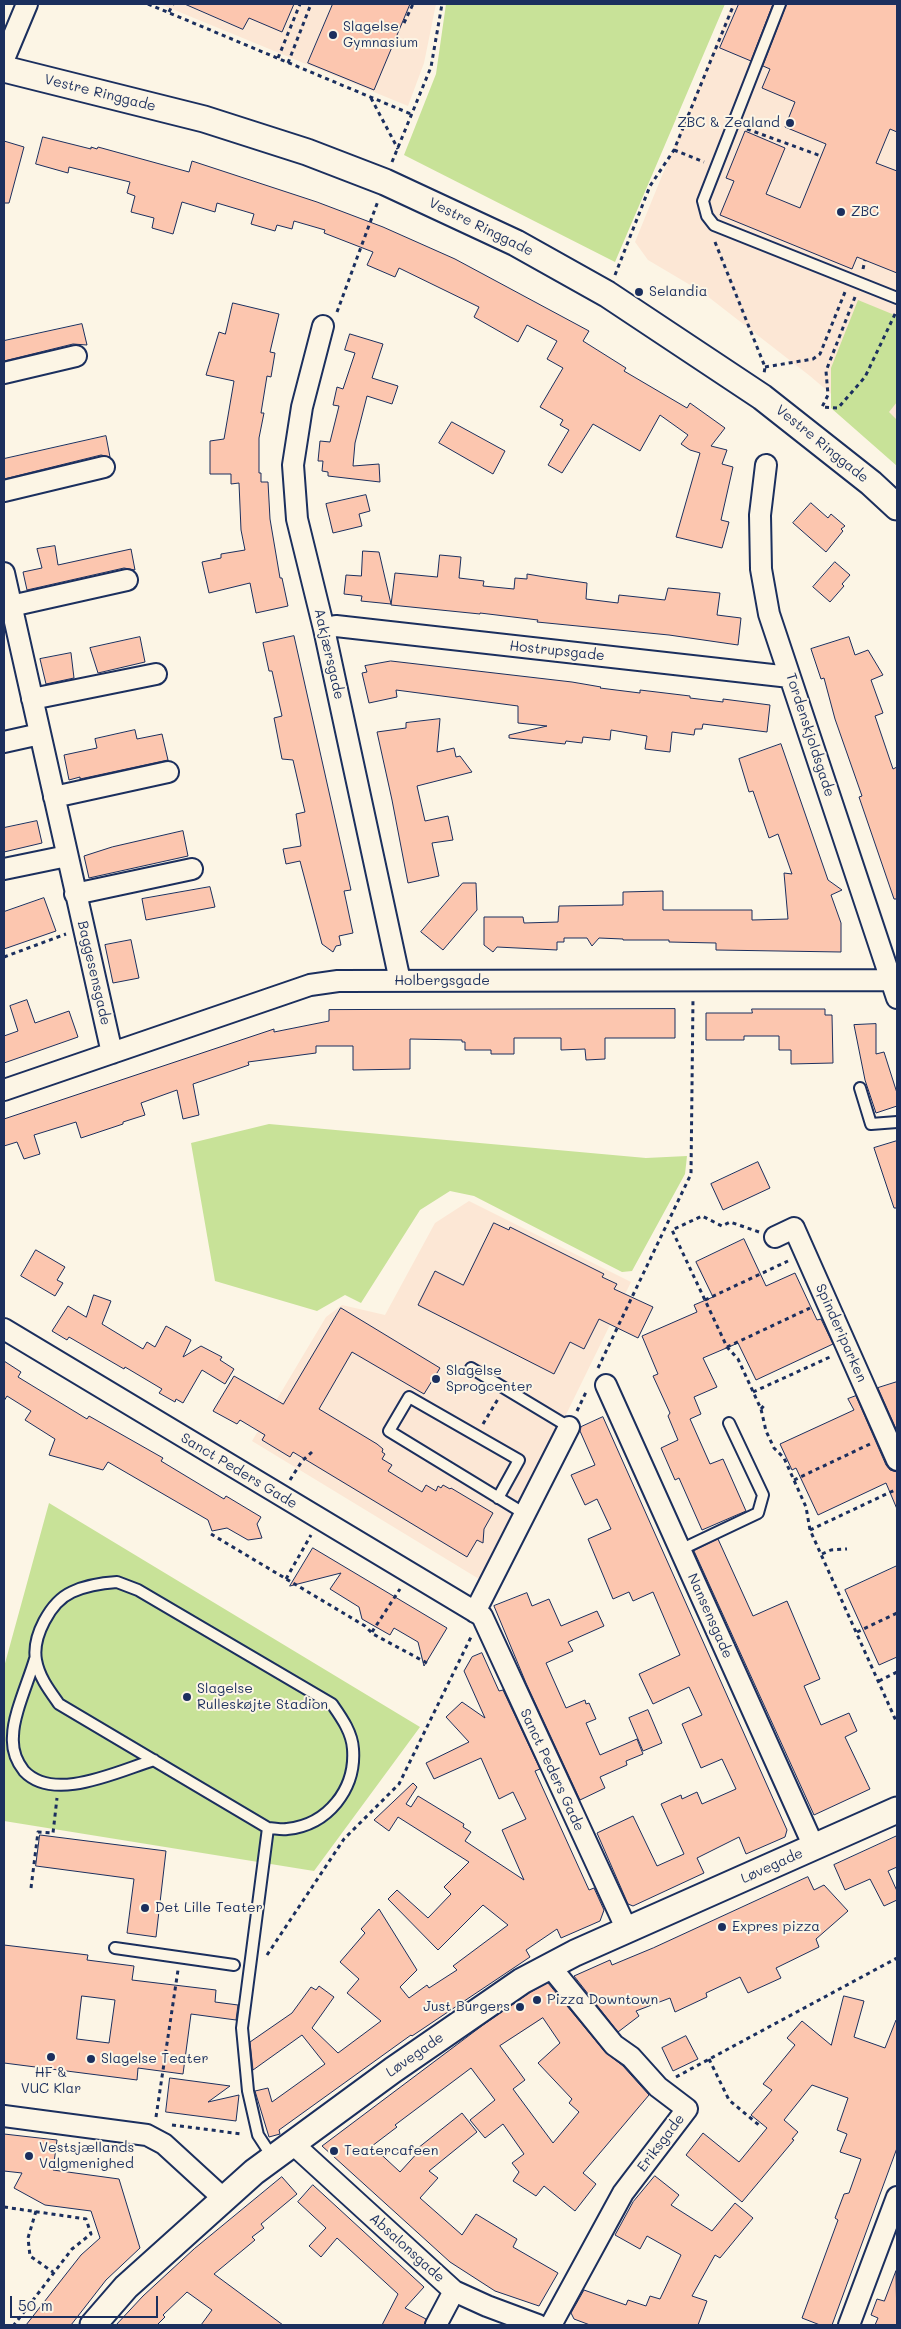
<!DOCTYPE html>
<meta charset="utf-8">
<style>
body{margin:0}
#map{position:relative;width:901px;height:2329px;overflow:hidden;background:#fcf5e5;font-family:Mali,sans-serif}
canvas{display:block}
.frame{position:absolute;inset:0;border:5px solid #1b2f5e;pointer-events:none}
.scale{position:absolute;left:10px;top:2296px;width:148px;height:22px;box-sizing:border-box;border:2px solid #1b2f5e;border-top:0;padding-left:6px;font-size:15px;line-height:18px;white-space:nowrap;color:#1b2f5e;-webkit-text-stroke:4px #fcf5e5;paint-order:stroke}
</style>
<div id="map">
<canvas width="901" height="2329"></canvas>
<div class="frame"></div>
<div class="scale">50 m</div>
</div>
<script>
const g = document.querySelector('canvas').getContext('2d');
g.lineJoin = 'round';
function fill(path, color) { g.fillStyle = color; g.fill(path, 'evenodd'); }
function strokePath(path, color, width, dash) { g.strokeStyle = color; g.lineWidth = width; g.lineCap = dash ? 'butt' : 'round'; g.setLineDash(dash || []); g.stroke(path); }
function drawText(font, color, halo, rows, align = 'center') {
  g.font = font + ' Mali,sans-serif'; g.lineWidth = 4; g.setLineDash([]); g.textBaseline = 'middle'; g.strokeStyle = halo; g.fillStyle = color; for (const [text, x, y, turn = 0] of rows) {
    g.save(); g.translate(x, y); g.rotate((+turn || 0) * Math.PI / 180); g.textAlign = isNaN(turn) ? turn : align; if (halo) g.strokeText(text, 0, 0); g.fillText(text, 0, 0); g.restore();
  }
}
fill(new Path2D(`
 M160 4H436L424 63 408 106Z
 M732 4H897V450L810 376 702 292 648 260 635 242Z
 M469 1201 631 1282 484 1582 252 1441 326 1317 342 1305 385 1315 435 1223Z`), '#fce7d5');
fill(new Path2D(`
 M446 4H725L615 262 404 155 436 74Z
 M858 300 897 316V402L889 412 897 420V466L831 408V368Z
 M269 1124 646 1158 687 1156 685 1174 632 1271 622 1272 474 1196 450 1191 420 1210 361 1303 345 1295 317 1311 215 1281 191 1143Z
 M49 1503 420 1727 314 1871 4 1821V1667Z`), '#c8e298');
const building = new Path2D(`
 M185 4H294L282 32 249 18 243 29Z
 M333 4H410L374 90 308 63Z
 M739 4H773L751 61 720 48Z
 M787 4H897V132L890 129 876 163 897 171V273L857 257 852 269 720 215 734 181 726 178 745 131 785 148 766 194 800 208 826 144 785 127 795 102 762 88 770 69 763 66Z
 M43 137 91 149V147L97 149 98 147 189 172 192 161 317 202 383 227 455 259 589 331 583 341 626 368 624 371 687 408 690 403 725 428 711 446 727 450 722 464 733 467 721 520 729 522 722 548 676 537 700 453 690 450 681 444 688 435 660 415 640 451 593 424 562 473 548 465 569 430 560 425 563 420 540 407 563 368 547 359 557 341 527 325 518 342 474 317 479 307 399 268 395 277 367 265 373 252 324 233 325 230 294 221 292 229 277 225 275 231 251 224 254 214 217 203 215 212 182 202 173 234 152 228 154 218 131 212 135 196 127 193 130 182 69 167 68 173 36 164Z
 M4 141 24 147 9 203H4Z
 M233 303 279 314 270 352 275 353 271 377 267 376 261 413H264L259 438V473H261V482H268L270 519 280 578H282L288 606 256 613 250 583 209 593 202 562 221 558V554L245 550 241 530 239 483 231 484V474H210V441L224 439 234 381 206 375 219 332 225 334Z
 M82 324 87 345 73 344 4 361V341Z
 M350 334 383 344 372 378 398 386 392 404 367 396 355 443 353 466 379 464 380 482 328 476V472L322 471 323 461H318L320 441 330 442 339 406 333 405 337 387 343 389 355 353 345 350Z
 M452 422 505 451 493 474 439 443Z
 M106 436 110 457 101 455 4 479V459Z
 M366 495 370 511 359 514 362 526 333 533 326 504Z
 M811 503 828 518 831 514 845 526 841 529 843 531 826 552 793 523Z
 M55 546 58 565 131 549 135 570 124 568 27 590 23 572 42 568 37 549Z
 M363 551 379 552 391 604 361 601 362 596 344 594 346 575 361 576Z
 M440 555 461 557 459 578 484 581 483 586 514 589 515 578 527 579V574L545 577 587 583 586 599 618 603 619 595 665 600 668 588 720 593 717 615 741 618 738 645 669 635 537 622 538 620 480 613V614L391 605 395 573 437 577Z
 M835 562 850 575 842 584 844 586 830 602 813 587Z
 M294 636 351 890 344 891 353 933 339 936 341 945 336 946 333 952 322 944 300 861 286 864 283 849 301 846 296 814 305 812 293 760 282 759 274 718 282 716 272 671H269L263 643Z
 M140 637 145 662 98 673 90 648Z
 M849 637 855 655 868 650 883 675 871 680 883 713 875 716 893 769 897 767V899H894L859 797 862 796 835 719 824 678 821 679 811 649Z
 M71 653 74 678 46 684 40 659Z
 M391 661 572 682 601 687 600 688 640 693V690L690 696V698L723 702V699L770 705 767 732 703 724 702 729H695L694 735 672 732 670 752 645 749 647 736 611 730 610 740 583 737 582 743 566 741 565 744 509 738V735L547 726 518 723V706L396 690 397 697 369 703 362 673 367 672 365 666Z
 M440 719 437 752 454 748 456 757 460 756 472 772 417 786 425 821 448 816 453 840 432 843 439 876 408 883 392 800 377 732 406 728V723Z
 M135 730 137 739 162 734 168 760 80 779V777L69 780 64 755 97 748 95 739Z
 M781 744 828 880 842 890 831 895 841 923V952L716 950V943L669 942V940H623V939L599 938 592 946 587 938H564V942H557V950L497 947 493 952 484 945V917H523L524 923 558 922 559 906 623 905V892L663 891V910H752V920L788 919 784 873 792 874 778 834 769 838 753 791 749 792 739 759Z
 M37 821 42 843 4 852V828Z
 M183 831 188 856 89 878 84 856 112 847Z
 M463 883H476L477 910 443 950 421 932Z
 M210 887 215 907 146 920 142 899Z
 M44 898 56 931 4 949V912Z
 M131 940 139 978 113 983 105 945Z
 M27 1000 35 1023 69 1011 78 1037 4 1063V1036L18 1031 10 1006Z
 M675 1009V1038H605V1059L586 1060 585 1049 561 1050V1038H514V1054H491V1050H465V1042H462V1040L410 1039V1069L353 1070V1046H316V1053L248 1062 249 1065 193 1084 199 1115 183 1119 177 1090 141 1103 145 1115 123 1122V1124L81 1138 76 1122 34 1135 40 1154 24 1159 17 1142 4 1146V1119L274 1029V1032L329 1021V1010Z
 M752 1009H825V1015H832L833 1063 791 1064V1050H779V1036H744V1040H706V1013H752Z
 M876 1024V1054L884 1052 897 1093V1106L876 1113 865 1080 854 1025Z
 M897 1141V1208H894L874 1148Z
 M758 1162 770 1188 723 1210 711 1184Z
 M494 1223 509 1230 510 1227 604 1274 602 1277 617 1284 614 1289 653 1307 638 1338 599 1319 584 1349 570 1342 554 1374 418 1305 435 1271 463 1285Z
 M744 1239 766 1286 795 1273 817 1320 821 1319 833 1344 756 1380 738 1343 703 1358 717 1387 694 1397 701 1414 690 1419 710 1464 723 1459 746 1511 702 1530 679 1478 675 1480 661 1448 678 1440 668 1416 670 1413 653 1376 658 1374 642 1336 697 1312 694 1305 713 1297 696 1262Z
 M36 1250 65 1267 57 1280 63 1283 55 1296 21 1276Z
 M94 1295 111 1301 102 1324 143 1349 147 1342 155 1347 166 1326 191 1340 183 1357 201 1346 222 1357 220 1360 234 1369 225 1384 202 1370 183 1403 176 1399 175 1402 159 1393 162 1389 125 1367 124 1369 69 1337 67 1340 52 1331 68 1306 86 1317Z
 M341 1308 440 1368 424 1394 352 1352 319 1409 377 1444 383 1449 382 1452 385 1454 382 1459 392 1465 388 1471 422 1492 426 1485 436 1491 438 1486 441 1488 443 1485 450 1489 451 1488 493 1513 484 1529 483 1543 477 1540 467 1557 293 1452 290 1457 262 1440 265 1435 240 1420 237 1424 213 1411 234 1376 283 1404Z
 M4 1361 21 1372 18 1377 87 1419 89 1416 163 1458 161 1461 224 1499 226 1496 261 1517 257 1524 262 1538 248 1540 227 1528 212 1531 208 1520 108 1462 103 1470 49 1455 55 1439 25 1420 31 1411 7 1396 4 1401Z
 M897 1382V1431L878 1388Z
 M856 1396 886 1465 890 1470 897 1472V1509L886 1483 818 1515 796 1468 792 1470 780 1444 854 1410 848 1399Z
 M603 1417 787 1830 785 1837 746 1854 739 1837 697 1858 704 1873 633 1906 628 1904 597 1833 633 1816 657 1866 684 1854 661 1804 681 1795 682 1799 697 1792 702 1804 736 1789 722 1759 701 1768 682 1724 702 1715 689 1687 653 1704 639 1674 680 1655 653 1592 633 1601 629 1592 613 1599 588 1539 611 1529 597 1499 585 1505 571 1475 595 1465 580 1431 581 1427Z
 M718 1539 753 1616 787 1601 820 1679 804 1686 821 1725 849 1713 857 1731 845 1737 870 1789 814 1815 694 1551Z
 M313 1548 447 1628 424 1666 418 1642 394 1628 390 1635 362 1619 359 1607 330 1589 341 1573 290 1586Z
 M897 1566V1657L879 1665 845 1590Z
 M527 1593 532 1606 549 1599 561 1626 597 1611 604 1626 568 1642 573 1651 546 1663 566 1708 585 1700 586 1704 589 1703 596 1719 586 1723 600 1755 637 1739 643 1754 626 1761 627 1765 600 1777 605 1788 580 1800 526 1683 494 1606Z
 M482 1653 499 1691 503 1690 540 1769 535 1771 589 1890 594 1888 604 1910 600 1921 561 1938 557 1929 526 1950 530 1957 412 2036 411 2035 279 2130 280 2134 269 2137 255 2091 268 2088 272 2102 325 2064 302 2035 253 2070 250 2042 292 2013 311 1987 316 1990 319 1986 334 1997 312 2028 338 2053 381 2021 347 1993 359 1979 340 1962 365 1933 361 1929 379 1909 417 1970 400 1987 409 1998 427 1985 429 1988 457 1970 453 1966 508 1925 483 1905 438 1950 388 1899 397 1890 428 1918 451 1894 444 1887 469 1862 398 1817 389 1831 374 1820 413 1783 417 1787 406 1804 411 1807 418 1796 464 1824 463 1827 471 1832 465 1841 524 1880 502 1830 526 1819 513 1792 499 1799 481 1758 434 1779 426 1763 469 1742 446 1717 462 1702 485 1718 464 1671 472 1657Z
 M648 1710 662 1743 643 1751 629 1718Z
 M40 1835 166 1851 156 1937 127 1933 134 1879 36 1866Z
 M897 1836V1867L888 1871 897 1891V1900L884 1906 870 1879 845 1890 834 1865Z
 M808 1877 814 1890 824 1885 848 1911 816 1939 819 1947 776 1968 781 1978 748 1993 740 1977 706 1993 707 1997 675 2012 670 1998 636 2011 639 2016 618 2032 574 1976 610 1960 612 1965 653 1948Z
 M4 1945 88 1955 87 1960 134 1966 132 1980 216 1990 215 2002 238 2005 236 2020 191 2014 183 2074 138 2068 137 2080 4 2063ZM82 1996 115 2000 109 2043 77 2039Z
 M548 1983 605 2052 623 2066 649 2095 583 2173 596 2184 575 2211 544 2186 536 2196 513 2181 519 2172 512 2163 524 2154 503 2124 485 2138 470 2120 495 2100 471 2068 395 2125 397 2127 372 2146 400 2172 420 2150 418 2148 462 2113 477 2132 429 2171 438 2178 420 2198 462 2235 476 2214 517 2239 513 2247 558 2273 539 2306 495 2291 450 2262 322 2146 483 2025 529 1993ZM543 2018 560 2043 538 2063 572 2099 569 2103 579 2112 553 2143 513 2089 525 2080 500 2046Z
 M844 1996 864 2001 854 2037 885 2048 896 2020H897V2148L832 2325H820L802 2318 838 2220 835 2218 844 2194 849 2193 861 2159 840 2152 847 2134 837 2130 848 2098 812 2085 784 2120 798 2132 792 2139 794 2140 742 2202 686 2155 703 2133 739 2162 767 2128 751 2115 772 2090 763 2084 795 2045 787 2038 802 2021 831 2045Z
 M686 2036 698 2059 673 2071 662 2048Z
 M170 2078 230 2086 208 2102 239 2095 236 2121 166 2112Z
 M4 2134 57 2140 53 2170 119 2179 140 2248 106 2280 71 2325H26L81 2255 100 2238 91 2211 45 2205 14 2188 22 2173 4 2171Z
 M655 2176 679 2195 671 2205 712 2231 735 2203 753 2218 720 2258 715 2255 692 2296 707 2301 698 2325H590L574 2319 571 2313 584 2290 626 2305 628 2300 646 2306 650 2296 660 2299 681 2255 647 2236 640 2249 615 2235 633 2202Z
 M282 2177 297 2194 261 2224 264 2228 252 2237 255 2240 214 2274 283 2325H201L212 2310 187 2292 163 2315 165 2317 157 2325H116L143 2296 194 2249Z
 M313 2185 424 2287 405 2308 426 2319 424 2325H382L398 2294 337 2238 321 2257 309 2246 326 2228 298 2202Z
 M896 2271 897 2325H875L878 2318 871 2315 877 2299 884 2301Z`);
fill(building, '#fcc6af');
strokePath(building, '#1b2f5e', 1);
const service = new Path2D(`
 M780 4 703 201 707 216 714 225 897 298
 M860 1088 871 1124 897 1122
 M471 1368 569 1427
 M498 1498 519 1460 409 1397 389 1431 525 1514
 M680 1550 758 1513 763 1495 729 1423
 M117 1582 138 1590 332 1704C341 1717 352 1732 353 1749 356 1789 328 1825 287 1829 281 1830 274 1828 268 1828L59 1704C49 1690 39 1677 36 1660 32 1637 50 1602 72 1592 87 1585 101 1583 117 1582Z
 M35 1659C29 1680 13 1715 13 1736 12 1748 16 1761 24 1771 54 1803 118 1771 154 1760
 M268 1828 242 2028 248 2091 258 2135 273 2158
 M115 1948 234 1965`);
const minor = new Path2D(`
 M4 59 27 4
 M323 326 302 407 293 465 297 519 324 629 400 981
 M4 373 76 356
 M766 465 760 515 761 569 769 614 897 998
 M4 491 104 467
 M4 573 112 1053
 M11 606 127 580
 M324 629 336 626 790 677
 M32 699 156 674
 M4 742 40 734
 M54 797 168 772
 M4 869 67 856
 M75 894 192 869
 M4 1090 310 985 338 981 897 980
 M775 1237 794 1228 897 1460
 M4 1329 482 1616 627 1930
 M606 1385 814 1847
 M475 1612 569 1427
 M549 1965 614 2045 631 2057 658 2087 687 2109 623 2193 551 2325
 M4 2116 147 2135 164 2144 224 2199
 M292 2143 454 2291 487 2306 538 2325
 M436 2325 454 2291
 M849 2325 897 2197`);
const tertiary = new Path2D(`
 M4 69 204 119 307 152 385 182 516 243 607 294 762 397 871 483 897 507
 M93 2325 126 2287 254 2172 393 2070 522 1981 575 1953 897 1810`);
strokePath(service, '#1b2f5e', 14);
strokePath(minor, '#1b2f5e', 24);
strokePath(tertiary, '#1b2f5e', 29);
strokePath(new Path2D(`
 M148 4 411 114
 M169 12 173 4
 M404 23 413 4
 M278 58 300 4
 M288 63 311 4
 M371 98 398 149
 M747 129 821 156
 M674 150 704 162
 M392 162 431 67 442 4
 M715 242 765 367 764 374
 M863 269 865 260
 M615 275 650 186 674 150 734 4
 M855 297 826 371 828 395 822 407 838 408 865 377 896 312
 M337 312 378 201
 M765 367 813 359 820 354 845 292
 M4 957 66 934
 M759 1232 730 1222 722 1226 702 1216 672 1230 727 1347 738 1359 761 1409 766 1431 774 1448 784 1458 806 1507 810 1530 897 1723
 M705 1300 788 1261
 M727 1347 810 1308
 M598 1368 691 1174 693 998
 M753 1392 830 1357
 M761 1409 766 1403
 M577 1411 587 1390
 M483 1424 498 1399
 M290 1480 302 1461 312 1452
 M794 1480 870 1444
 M810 1530 897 1489
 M211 1534 365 1626 373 1634 427 1663
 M822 1554 831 1550 847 1549
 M286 1579 311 1535
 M372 1632 400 1589
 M857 1632 897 1613
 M879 1681 897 1672
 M31 1888 38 1832 53 1833 57 1798
 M267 1955 344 1839 399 1784 471 1637
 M709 2059 729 2100 760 2126
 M676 2077 897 1958
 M156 2117 178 1970
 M172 2125 242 2134
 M4 2207 86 2219 91 2234 72 2249 14 2325
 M36 2211 28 2238 30 2256 53 2272`), '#1b2f5e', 3, [4, 4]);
strokePath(service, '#fcf5e5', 10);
strokePath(minor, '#fcf5e5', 20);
strokePath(tertiary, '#fcf5e5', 25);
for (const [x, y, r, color] of [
 [333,35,5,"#1b2f5e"],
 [790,123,5,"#1b2f5e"],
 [841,212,5,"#1b2f5e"],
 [639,292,5,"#1b2f5e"],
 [436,1379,5,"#1b2f5e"],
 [187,1697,5,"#1b2f5e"],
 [145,1908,5,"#1b2f5e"],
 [722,1927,5,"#1b2f5e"],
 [537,2000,5,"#1b2f5e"],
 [520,2007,5,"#1b2f5e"],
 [51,2057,5,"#1b2f5e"],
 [91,2059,5,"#1b2f5e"],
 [334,2151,5,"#1b2f5e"],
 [29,2156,5,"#1b2f5e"]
]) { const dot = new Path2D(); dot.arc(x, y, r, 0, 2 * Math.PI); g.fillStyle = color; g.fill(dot); strokePath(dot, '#fcf5e5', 2); }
drawText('14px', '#1b2f5e', '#fcf5e5', [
 ["Slagelse",343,27],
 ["Gymnasium",343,43],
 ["ZBC & Zealand",780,123,"right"],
 ["ZBC",851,212],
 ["Selandia",649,292],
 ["Slagelse",446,1371],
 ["Sprogcenter",446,1387],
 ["Slagelse",197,1689],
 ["Rulleskøjte Stadion",197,1705],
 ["Det Lille Teater",155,1908],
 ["Expres pizza",732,1927],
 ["Pizza Downtown",547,2000],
 ["Just Burgers",510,2007,"right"],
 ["Slagelse Teater",101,2059],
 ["HF &",51,2073,"center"],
 ["VUC Klar",51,2089,"center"],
 ["Vestsjællands",39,2148],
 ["Valgmenighed",39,2164],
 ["Teatercafeen",344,2151]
], 'left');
drawText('14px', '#1b2f5e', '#fcf5e5', [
 ["Vestre Ringgade",100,93,14],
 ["Vestre Ringgade",481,227,26],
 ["Vestre Ringgade",822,444,39],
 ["Hostrupsgade",557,651,6],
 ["Aakjærsgade",329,654,77],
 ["Tordenskjoldsgade",810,735,72],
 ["Baggesensgade",94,973,77],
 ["Holbergsgade",442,981],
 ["Spinderiparken",841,1333,66],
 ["Sanct Peders Gade",239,1471,31],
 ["Nansensgade",710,1616,66],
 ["Sanct Peders Gade",552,1770,65],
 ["Løvegade",772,1866,-24],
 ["Løvegade",415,2055,-35],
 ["Eriksgade",661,2143,-53],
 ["Absalonsgade",407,2248,42]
]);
</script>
